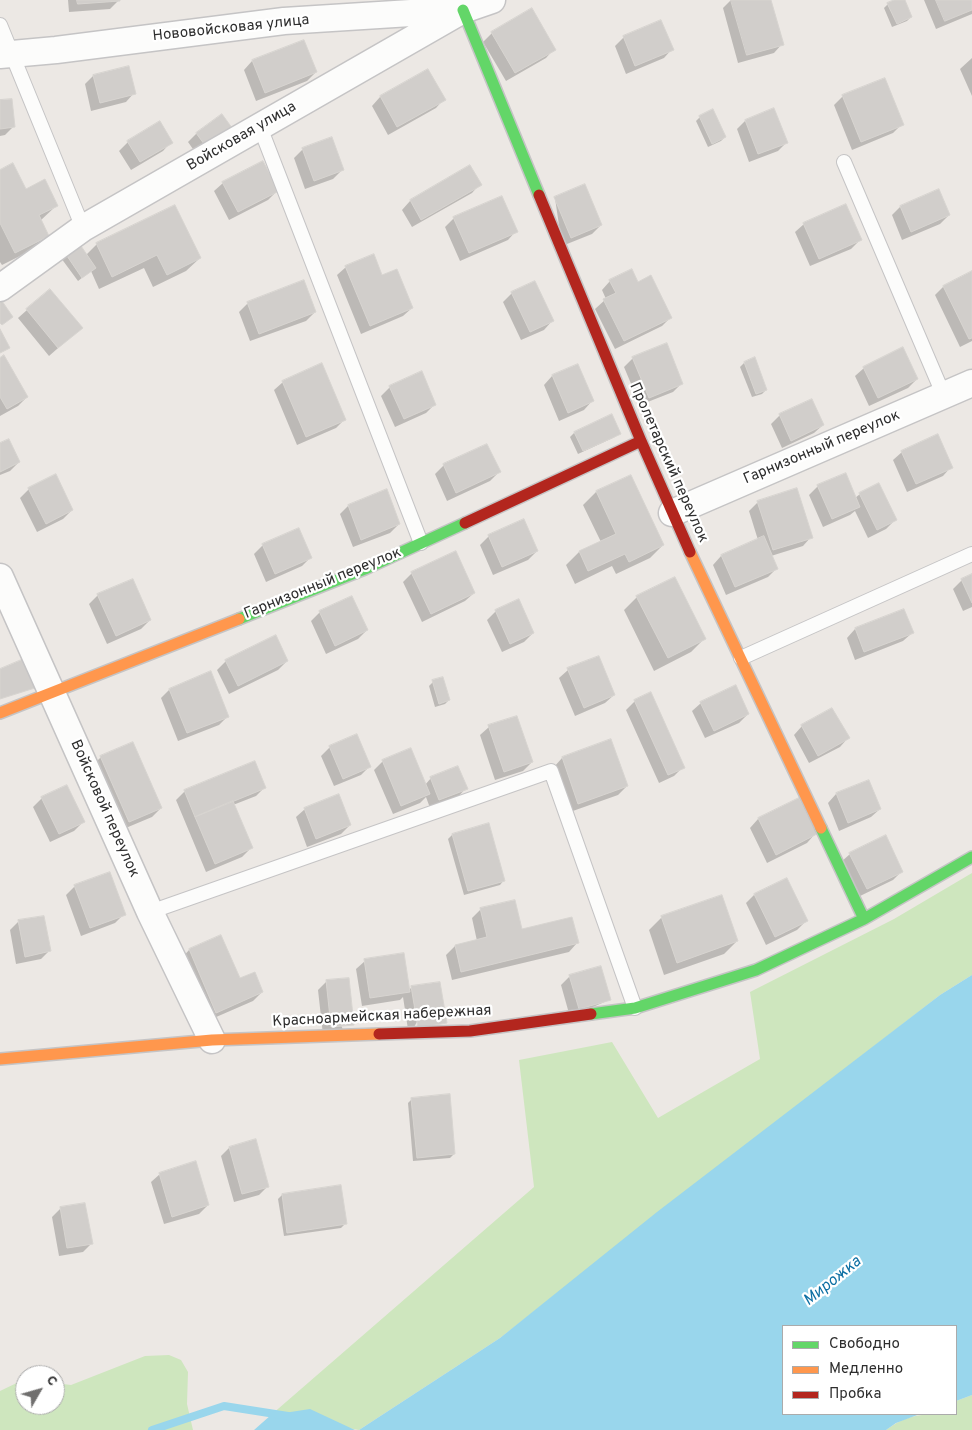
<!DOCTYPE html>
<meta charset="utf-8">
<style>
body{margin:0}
#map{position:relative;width:972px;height:1430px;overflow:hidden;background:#ece8e4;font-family:Overpass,sans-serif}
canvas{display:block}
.legend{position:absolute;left:782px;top:1325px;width:175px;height:90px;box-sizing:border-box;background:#fff;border:1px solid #ababab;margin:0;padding:6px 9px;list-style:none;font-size:15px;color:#2e2e2e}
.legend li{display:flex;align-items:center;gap:10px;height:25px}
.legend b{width:25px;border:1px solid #ababab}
.north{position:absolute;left:15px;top:1365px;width:50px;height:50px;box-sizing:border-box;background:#fff;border:1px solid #ababab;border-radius:50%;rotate:52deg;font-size:14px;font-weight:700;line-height:20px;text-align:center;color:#2e2e2e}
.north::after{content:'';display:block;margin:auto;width:18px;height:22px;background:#706f6e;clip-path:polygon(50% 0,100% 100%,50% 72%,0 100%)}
</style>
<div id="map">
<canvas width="972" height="1430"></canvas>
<ul class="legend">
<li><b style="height:6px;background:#63d668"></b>Свободно</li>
<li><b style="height:6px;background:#ff974d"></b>Медленно</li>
<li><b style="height:6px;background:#b3261e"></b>Пробка</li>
</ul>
<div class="north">С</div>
</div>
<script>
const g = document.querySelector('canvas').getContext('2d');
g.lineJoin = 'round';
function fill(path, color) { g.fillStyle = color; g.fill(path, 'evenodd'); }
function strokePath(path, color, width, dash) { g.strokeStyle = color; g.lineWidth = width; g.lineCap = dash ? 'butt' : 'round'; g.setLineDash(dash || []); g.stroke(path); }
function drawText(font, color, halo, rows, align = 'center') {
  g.font = font + ' Overpass,sans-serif'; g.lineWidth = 4.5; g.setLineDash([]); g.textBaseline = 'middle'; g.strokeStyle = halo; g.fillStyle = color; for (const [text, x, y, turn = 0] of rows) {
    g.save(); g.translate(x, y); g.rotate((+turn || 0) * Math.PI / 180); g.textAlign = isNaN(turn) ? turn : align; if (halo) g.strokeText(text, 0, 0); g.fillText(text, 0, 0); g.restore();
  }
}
fill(new Path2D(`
 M972 873V975L940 995 500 1338 359 1430 271 1415 534 1187 519 1060 612 1042 658 1118 760 1059 750 992 894 919Z
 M169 1355 181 1360 188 1372 187 1404 193 1430H0V1391L25 1379V1405H55V1383L71 1385 145 1356Z
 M972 1395V1430H886C910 1412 928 1414 956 1414V1401Z`), '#cee6be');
fill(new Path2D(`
 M972 975V1395L956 1401V1326H783V1414H920L896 1423 886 1430H359L500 1338 657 1212 940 995Z
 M310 1409 355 1430H254L271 1415Z`), '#99d6ec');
fill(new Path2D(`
 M68 0H118V1L110 9 69 12Z
 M731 0H770L782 44 774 53 738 63 723 8Z
 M897 0H903L911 17 907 21 892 27 884 8 888 4Z
 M924 0H972V14L936 29Z
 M492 33 554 49 546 58 506 81 483 42Z
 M624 37 672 49 664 58 626 74 615 46Z
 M303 41 316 72 307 81 256 101 244 70 252 61Z
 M972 58V96L960 69Z
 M428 70 444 99 436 108 388 135 372 106 380 97Z
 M93 76 134 93 126 102 91 111 85 84Z
 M843 96 902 124 893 133 852 150 834 105Z
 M0 102 13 127 5 135 0 136Z
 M222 115 200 159 188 142 196 134Z
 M700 117 725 137 721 141 708 147 696 121Z
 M745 121 786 143 778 151 749 162 737 129Z
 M128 142H171L163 151 131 170 119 151Z
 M303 149 342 170 333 179 305 189 294 158Z
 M470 167 480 184 472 193 412 227 402 210 410 201Z
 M0 171 25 190 56 206 40 221 48 236 34 249 2 265 0 262Z
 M223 183 277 191 268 200 229 220 214 191Z
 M555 198 601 225 592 234 562 246Z
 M900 207 949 215 940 224 902 240 892 215Z
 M454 218 516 231 508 240 460 261 445 227Z
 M804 224 860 240 851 249 810 266 795 232Z
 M97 244 200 258 186 271 153 287 144 268 99 289 91 271 78 281 61 258 65 254 86 255Z
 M346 267 381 277 412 308 403 316 361 334 337 275Z
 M972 273V341L960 347 935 295 943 287Z
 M610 281 638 284 671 317 662 326 615 349 595 309 606 299 602 290Z
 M512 293 552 321 544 330 521 340 503 302Z
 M248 303 315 312 306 321 250 341 239 312Z
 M27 310 81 328 49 356 18 318Z
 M633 358 682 383 673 392 640 405 624 367Z
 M0 359 27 397 18 406 0 416Z
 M744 363 766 390 762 394 752 397 740 367Z
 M577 366 592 401 584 410 559 421 544 385 552 376Z
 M864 368 917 379 908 388 869 406 855 376Z
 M283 382 345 419 336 428 297 445 274 390Z
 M390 387 435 404 426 413 395 427 381 396Z
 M780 415 823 425 814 433 782 448 771 424Z
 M611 416 619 433 615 437 578 454 570 437 574 433Z
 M0 444 19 462 10 471 0 475Z
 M902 452 951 467 943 476 907 492 893 460Z
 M444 465 499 472 490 481 447 501 435 474Z
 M55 476 72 510 63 519 37 532 20 498 29 489Z
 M630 476 663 545 650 558 616 574 612 566 575 584 566 565 579 552 601 542 583 505 596 492Z
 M818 486 855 498 860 494 895 520 886 529 868 538 855 511 850 515 823 527 809 495Z
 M758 502 811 537 803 546 771 556 777 568 768 577 726 595 713 565 721 556 758 540 749 511Z
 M348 506 399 524 390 533 353 547 340 514Z
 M523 521 537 551 528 560 493 575 480 545 489 536Z
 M298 529 311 557 302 566 266 582 254 554 262 546Z
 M412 573 474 593 465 601 422 622 403 582Z
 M972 575V607L963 611 953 589 962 580Z
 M98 595 150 620 141 629 107 644 89 604Z
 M637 597 704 639 691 652 654 671 624 610Z
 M518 601 533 633 524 642 502 652 487 620 496 611Z
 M904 611 912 633 903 641 855 660 847 638 855 629Z
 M320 612 367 630 358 639 326 654 311 621Z
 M226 661H287L278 670 229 694 217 670Z
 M568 670 614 695 605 703 575 716 559 678Z
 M433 682 449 700 445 704 435 707 429 686Z
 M169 690 228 716 219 725 178 741 161 698Z
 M635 701 683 767 674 776 659 783 626 710Z
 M701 703 748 714 739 723 705 738 692 711Z
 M802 726 848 738 840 747 809 763 794 735Z
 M489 727 532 762 523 771 495 780 480 735Z
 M330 747 369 767 361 775 334 786 321 756Z
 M101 757 161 808 152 817 121 830 92 766Z
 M562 758 627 786 618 795 570 812 554 767Z
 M383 761 425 785 431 778 466 788 458 797 430 808 426 797 420 803 393 814 374 770Z
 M868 781 880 809 871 817 839 831 828 803 836 794Z
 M265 787 256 796 233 805 251 848 242 857 206 872 176 800 185 791Z
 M42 798 83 822 74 831 50 842 33 807Z
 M798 799 815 834 807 843 767 863 750 828 758 819Z
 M305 809 350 825 341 834 307 847 296 817Z
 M488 825 504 880 500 885 464 895 448 839 452 835Z
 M850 854 902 871 893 880 858 897 841 862Z
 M75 886 124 914 115 923 81 936 66 895Z
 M754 895 806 921 797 930 766 945 746 903Z
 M481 909 521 930 577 943 569 952 452 980 446 955 455 946 477 941 472 918Z
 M662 917 737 941 724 954 664 975 649 930Z
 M18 922 50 950 41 959 16 964 10 930Z
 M220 937 239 980 262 992 253 1001 207 1021 181 959 189 950Z
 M365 961 408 991 412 987 439 983 409 1036 403 997 400 1000 362 1006 356 969Z
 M570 976 609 1000 570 1017 561 985Z
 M326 982 344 1033 323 1035 318 990Z
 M412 1099 454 1154 450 1158 413 1161 408 1103Z
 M229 1148 268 1186 259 1195 234 1202 221 1156Z
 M160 1174 208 1205 199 1214 164 1224 151 1182Z
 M282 1195 345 1224 341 1228 284 1236 278 1199Z
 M61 1208 91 1244 83 1252 59 1256 52 1217Z`), '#0003');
strokePath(new Path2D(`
 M152 1430 224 1406 288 1416`), '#99d6ec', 8);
const building = new Path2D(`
 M77 0H120V1L78 4Z
 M731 0H771L784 45 747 55Z
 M894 0H905L912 17 897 24 887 3Z
 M936 0H972V10L945 21Z
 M532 8 556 50 515 73 491 32Z
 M661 20 674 50 635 66 623 36Z
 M304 40 317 72 265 93 252 60Z
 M129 66 136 94 100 103 93 75Z
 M428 69 446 100 397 127 380 96Z
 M885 78 904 125 861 142 842 95Z
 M12 99 15 127 0 129V100Z
 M774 108 788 143 758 154 745 120Z
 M713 109 726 137 712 144 699 116Z
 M222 114 235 132 210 152 196 133Z
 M160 121 173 143 140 162 127 141Z
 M332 137 344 170 314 181 302 148Z
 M263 161 279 191 238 212 222 182Z
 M13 163 26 189 45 179 58 206 39 215 49 236 15 253 0 223V170Z
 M470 165 482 185 421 220 410 200Z
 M585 184 602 225 571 238 554 197Z
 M939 189 950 215 911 232 900 206Z
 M502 196 518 232 469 253 453 217Z
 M846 204 862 240 819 259 803 223Z
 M175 205 201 258 167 275 157 255 112 277 96 243Z
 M79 243 96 268 82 278 65 253Z
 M374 254 382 275 397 269 413 308 370 326 345 266Z
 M632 269 638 282 651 275 672 318 624 341 603 299 616 293 609 280Z
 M972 271V338L969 339 943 286Z
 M304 280 316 312 259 334 247 302Z
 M535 281 554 321 530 332 511 292Z
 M50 289 83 328 58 348 26 309Z
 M2 301 13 317 2 325 0 323V302Z
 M0 329 10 348 0 353Z
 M667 343 683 384 649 398 632 357Z
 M903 347 918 379 878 398 863 367Z
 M4 355 28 397 7 409 0 397V358Z
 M755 357 767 390 756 394 744 362Z
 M322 363 346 420 306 437 282 381Z
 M578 364 594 401 568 413 552 375Z
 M422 371 436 405 404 419 389 386Z
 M812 399 824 425 791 441 779 414Z
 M612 414 621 434 583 451 574 432Z
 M938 434 953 468 916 484 901 451Z
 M9 439 20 462 0 472V443Z
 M487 444 501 472 456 493 443 464Z
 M846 473 860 507 832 519 817 485Z
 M56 474 73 510 46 524 28 488Z
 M631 475 664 545 629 562 625 554 588 571 579 551 616 534 596 491Z
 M879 483 897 520 877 530 859 493Z
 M797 488 813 538 773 550 757 501Z
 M387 489 400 524 361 540 348 505Z
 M524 519 538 551 502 567 488 535Z
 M299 528 312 558 275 574 262 544Z
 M764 536 778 569 735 587 721 555Z
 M456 551 475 593 431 614 411 572Z
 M972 574V603L961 579Z
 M675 577 706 639 668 658 636 596Z
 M133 579 151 620 116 636 97 594Z
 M352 596 368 630 335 646 319 611Z
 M519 599 534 633 510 644 495 610Z
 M904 609 914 633 864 652 855 628Z
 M276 635 288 661 238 686 225 660Z
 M599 656 615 695 584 708 567 668Z
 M26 658 38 687 0 699V669Z
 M211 671 229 717 187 733 169 689Z
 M443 677 450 700 439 704 432 680Z
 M736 685 749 714 714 731 700 702Z
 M651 692 685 768 668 775 634 700Z
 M832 708 850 738 818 756 801 725Z
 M517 716 533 762 504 772 488 725Z
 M357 734 371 767 343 779 329 746Z
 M611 739 628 786 578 804 562 757Z
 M133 742 162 808 129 822 100 756Z
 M411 748 430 794 401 806 382 760Z
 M255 761 266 788 195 817 184 790Z
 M458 766 468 789 439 800 430 777Z
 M869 780 881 809 848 823 836 793Z
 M67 785 85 822 59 834 41 797Z
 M339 794 351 825 316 839 304 808Z
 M799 798 817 834 776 855 758 818Z
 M233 801 253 848 215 864 195 817Z
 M489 823 505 881 468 891 452 834Z
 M886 835 903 872 867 889 849 853Z
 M110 872 126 915 90 928 74 885Z
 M787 878 808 921 775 937 754 894Z
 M722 895 738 941 677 963 661 916Z
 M515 900 522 929 572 917 579 943 461 972 455 945 487 937 480 908Z
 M44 916 51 951 25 957 18 920Z
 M221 935 240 978 255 972 263 992 216 1013 189 949Z
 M404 953 410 992 370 998 364 959Z
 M601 966 611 1000 579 1009 569 975Z
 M349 978 354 1025 331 1027 326 980Z
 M440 982 447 1023 418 1028 411 986Z
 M450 1094 455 1154 417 1158 411 1098Z
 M256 1139 269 1187 242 1194 229 1147Z
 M196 1161 209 1205 172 1217 159 1173Z
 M341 1185 347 1224 287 1233 282 1194Z
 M85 1203 93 1244 67 1248 60 1207Z`);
fill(building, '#d1cecb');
strokePath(building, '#d7d4d0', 1);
const lane = new Path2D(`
 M0 25 83 228
 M260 127 421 543
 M844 162 944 396
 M741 658 972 554
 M150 912 551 771 635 1008`);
const street = new Path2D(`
 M0 55 56 50 284 21 458 10
 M0 288 83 228 463 10 492 0
 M672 513 972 383
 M0 577 150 912 212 1040`);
const fast = new Path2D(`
 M463 10 539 195
 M239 619 365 569 465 523
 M821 828 864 919
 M591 1014 635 1008 756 970 864 919 972 857`);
const slow = new Path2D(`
 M690 552 821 828
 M0 713 239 619
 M0 1059 212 1040 379 1034`);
const jam = new Path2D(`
 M539 195 641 441 690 552
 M465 523 641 441
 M379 1034 470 1031 591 1014`);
strokePath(lane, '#c5c4c5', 16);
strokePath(street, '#c5c4c5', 29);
strokePath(fast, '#c5c4c5', 14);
strokePath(slow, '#c5c4c5', 14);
strokePath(jam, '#c5c4c5', 14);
strokePath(lane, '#fcfcfb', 14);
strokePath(street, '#fcfcfb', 26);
strokePath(fast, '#63d668', 11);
strokePath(slow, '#ff974d', 11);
strokePath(jam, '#b3261e', 11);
drawText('15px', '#2e2e2e', '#fff', [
 ["Нововойсковая улица",231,29,-6],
 ["Войсковая улица",242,137,-30],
 ["Гарнизонный переулок",822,448,-23],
 ["Пролетарский переулок",668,463,66],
 ["Гарнизонный переулок",323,584,-22],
 ["Войсковой переулок",104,809,66],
 ["Красноармейская набережная",382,1017,-3]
]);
drawText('italic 16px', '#0d6fa3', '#fff', [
 ["Мирожка",833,1282,-39]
]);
</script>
